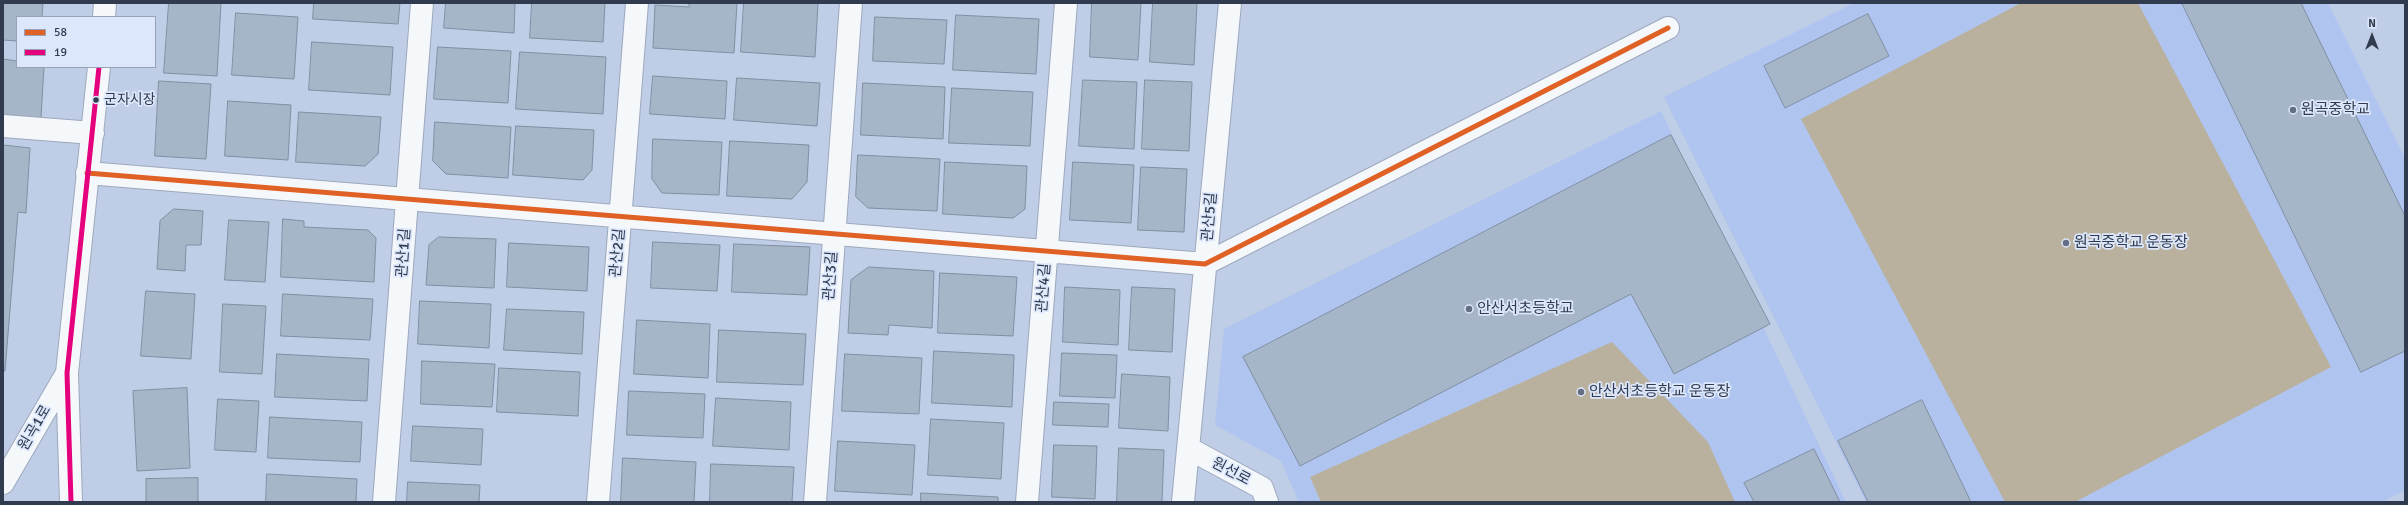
<!DOCTYPE html>
<meta charset="utf-8">
<style>
body{margin:0}
#map{position:relative;width:2408px;height:505px;overflow:hidden;background:#bfcde7;font-family:Signika,sans-serif}
canvas{display:block}
.frame{position:absolute;inset:0;border:4px solid #313b4f;pointer-events:none}
.legend{position:absolute;left:16px;top:16px;width:140px;height:52px;box-sizing:border-box;background:#dde7fc;border:1px solid #98a2b7;margin:0;padding:5px 7px;list-style:none;font-size:12px;color:#313b4f}
.legend li{display:flex;align-items:center;gap:8px;height:20px}
.legend b{width:20px;border:1px solid #98a2b7}
.north{position:absolute;left:2352px;top:16px;width:40px;height:40px;-webkit-text-stroke:3px #dde7fc;paint-order:stroke;rotate:0deg;font-size:11px;font-weight:700;line-height:16px;text-align:center;color:#313b4f}
.north::after{content:'';display:block;margin:auto;width:14px;height:18px;background:#313b4f;clip-path:polygon(50% 0,100% 100%,50% 72%,0 100%)}
</style>
<div id="map">
<canvas width="2408" height="505"></canvas>
<div class="frame"></div>
<ul class="legend">
<li><b style="height:5px;background:#df6126"></b>58</li>
<li><b style="height:5px;background:#e5007d"></b>19</li>
</ul>
<div class="north">N</div>
</div>
<script>
const g = document.querySelector('canvas').getContext('2d');
g.lineJoin = 'round';
function fill(path, color) { g.fillStyle = color; g.fill(path, 'evenodd'); }
function strokePath(path, color, width, dash) { g.strokeStyle = color; g.lineWidth = width; g.lineCap = dash ? 'butt' : 'round'; g.setLineDash(dash || []); g.stroke(path); }
function drawText(font, color, halo, rows, align = 'center') {
  g.font = font + ' Signika,"Noto Sans KR",sans-serif'; g.lineWidth = 3.5; g.setLineDash([]); g.textBaseline = 'middle'; g.strokeStyle = halo; g.fillStyle = color; for (const [text, x, y, turn = 0] of rows) {
    g.save(); g.translate(x, y); g.rotate((+turn || 0) * Math.PI / 180); g.textAlign = isNaN(turn) ? turn : align; if (halo) g.strokeText(text, 0, 0); g.fillText(text, 0, 0); g.restore();
  }
}
fill(new Path2D(`
 M1854 3H2328L2405 158V490L2382 502H1866L1664 97Z
 M1661 111 1846 502H1299L1281 461 1215 425 1224 329Z`), '#afc4ef');
fill(new Path2D(`
 M2021 3H2138L2331 367 2075 502H2005L1801 119Z
 M1612 342 1708 442 1735 502H1321L1310 477Z`), '#b9b19e');
const building = new Path2D(`
 M3 3H43L42 17H17V41L3 40Z
 M169 3H221L217 76 164 73Z
 M314 3H400L398 24 313 19Z
 M446 3H515L514 33 444 28Z
 M532 3H605L603 42 530 38Z
 M689 3H737L734 53 653 48 655 5 689 7Z
 M744 3H818L815 57 741 52Z
 M1092 3H1141L1138 60 1090 57Z
 M1153 3H1197L1194 65 1150 62Z
 M2182 3H2301L2405 216V351L2361 372Z
 M236 13 298 17 294 79 232 75Z
 M1868 14 1889 56 1785 108 1764 66Z
 M956 15 1039 19 1036 74 953 70Z
 M875 17 947 20 944 64 873 61Z
 M312 42 393 47 390 95 309 90Z
 M438 47 511 51 508 103 434 99Z
 M520 52 606 57 603 114 516 109Z
 M3 59 17 61V67H44L41 118 3 115Z
 M653 76 727 81 725 119 650 114Z
 M737 78 820 83 817 126 734 120Z
 M1083 80 1137 82 1134 149 1079 146Z
 M1145 80 1192 82 1189 151 1142 149Z
 M159 81 211 84 206 159 155 156Z
 M863 83 945 87 943 139 861 135Z
 M952 88 1033 92 1030 146 949 143Z
 M228 101 291 105 288 160 225 156Z
 M299 112 381 117 378 154 365 166 296 162Z
 M435 122 511 127 508 178 446 174 433 161Z
 M516 126 594 130 592 170 583 180 513 175Z
 M1671 135 1770 324 1674 374 1631 294 1300 466 1243 357Z
 M653 139 722 142 719 195 662 193 652 179Z
 M730 141 809 145 807 182 792 199 727 196Z
 M3 145 30 148 26 213 18 212 5 371H3Z
 M858 155 940 159 937 211 868 208 856 197Z
 M945 162 1027 166 1025 209 1013 218 943 214Z
 M1073 162 1134 165 1131 223 1070 220Z
 M1141 167 1187 169 1184 232 1138 230Z
 M174 209 203 211 201 245H186L185 271 157 269 160 221Z
 M283 219 304 221V227L368 230 376 238 374 282 281 277Z
 M229 220 269 222 265 282 225 280Z
 M439 237 496 239 494 288 426 285 429 245Z
 M653 242 720 245 717 291 651 288Z
 M509 243 589 247 587 291 507 287Z
 M734 244 810 247 807 295 732 292Z
 M869 267 934 271 932 328 889 325 888 335 848 333 851 280Z
 M940 273 1017 277 1013 336 938 333Z
 M1065 287 1120 290 1118 345 1063 342Z
 M1132 287 1175 289 1172 352 1129 350Z
 M146 291 195 294 191 359 141 356Z
 M283 294 373 299 370 340 281 336Z
 M420 301 491 304 489 348 418 344Z
 M223 304 266 306 262 374 220 372Z
 M507 309 584 312 582 354 504 350Z
 M637 320 710 324 708 378 634 374Z
 M719 330 806 334 803 385 717 382Z
 M934 351 1014 355 1012 407 932 403Z
 M1062 353 1117 355 1115 398 1060 396Z
 M277 354 369 359 367 401 275 397Z
 M845 354 922 358 919 414 842 411Z
 M422 361 495 364 492 407 421 404Z
 M499 368 580 372 578 416 497 412Z
 M1122 374 1170 377 1168 431 1119 428Z
 M187 388 190 468 137 471 133 391Z
 M629 391 705 394 703 438 627 435Z
 M716 398 791 402 789 450 713 446Z
 M218 399 259 401 256 452 215 450Z
 M1922 400 1971 502H1868L1838 441Z
 M1054 402 1109 404 1108 427 1053 425Z
 M270 417 362 422 360 462 268 458Z
 M931 419 1004 423 1001 479 928 475Z
 M413 426 483 429 481 465 411 461Z
 M838 441 915 445 912 495 835 491Z
 M1054 445 1097 446 1095 499 1052 497Z
 M1119 448 1164 450 1162 502H1117Z
 M1814 449 1840 502H1754L1744 483Z
 M623 458 696 462 694 502H621Z
 M711 464 794 467 792 502H710Z
 M267 474 357 479 356 502H266Z
 M198 478V502H146V479Z
 M408 482 480 485 479 502H407Z
 M921 493 998 497V502H921Z`);
fill(building, '#a6b5c8');
strokePath(building, '#808fa1', 1);
const minor = new Path2D(`
 M104 17 105 3
 M3 126 93 133
 M87 173 1205 264 1668 28
 M1188 448 1262 488 1267 502
 M3 483 67 373
 M71 502 67 373 99 67
 M384 502 422 3
 M598 502 637 3
 M815 502 851 3
 M1027 502 1066 3
 M1183 502 1230 3`);
strokePath(minor, '#9da8bc', 24);
strokePath(minor, '#f5f8fb', 22);
strokePath(new Path2D(`
 M87 173 1205 264 1668 28`), '#df6126', 5);
strokePath(new Path2D(`
 M71 502 67 373 99 67`), '#e5007d', 5);
for (const [x, y, r, color] of [
 [96,100,3.5,"#313b4f"],
 [2293,110,4,"#636e84"],
 [2066,243,4,"#636e84"],
 [1469,309,4,"#636e84"],
 [1581,392,4,"#636e84"]
]) { const dot = new Path2D(); dot.arc(x, y, r, 0, 2 * Math.PI); g.fillStyle = color; g.fill(dot); strokePath(dot, '#dde7fc', 1.5); }
drawText('14px', '#313b4f', '#dde7fc', [
 ["군자시장",104,100]
], 'left');
drawText('15px', '#313b4f', '#dde7fc', [
 ["원곡중학교",2301,110],
 ["원곡중학교 운동장",2074,243],
 ["안산서초등학교",1477,309],
 ["안산서초등학교 운동장",1589,392]
], 'left');
drawText('15px', '#313b4f', '#dde7fc', [
 ["관산5길",1210,217,-85],
 ["관산1길",404,253,-86],
 ["관산2길",618,253,-85],
 ["관산3길",831,276,-86],
 ["관산4길",1044,288,-86],
 ["원곡1로",35,428,-60],
 ["원선로",1231,472,28]
]);
</script>
